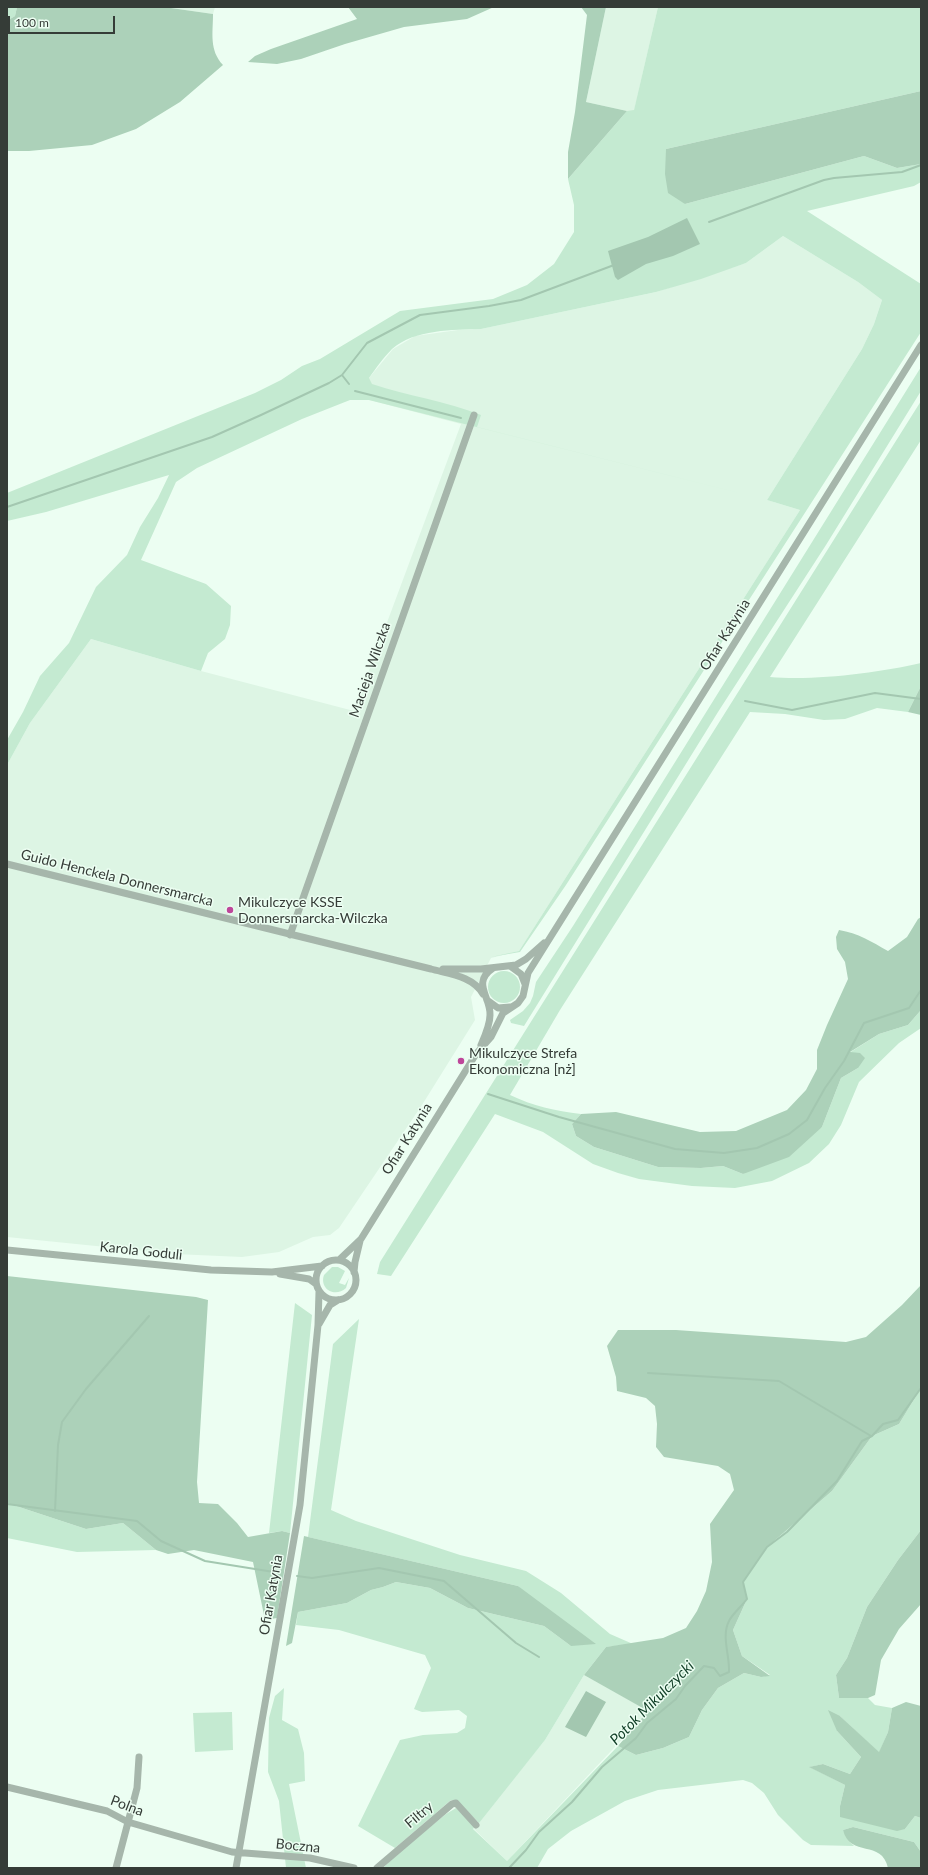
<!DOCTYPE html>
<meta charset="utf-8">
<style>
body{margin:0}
#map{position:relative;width:928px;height:1875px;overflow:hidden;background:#ecfef2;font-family:Lato,sans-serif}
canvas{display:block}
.frame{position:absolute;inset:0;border:8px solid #353c37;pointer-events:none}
.scale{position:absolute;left:8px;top:16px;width:107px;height:18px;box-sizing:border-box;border:2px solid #353c37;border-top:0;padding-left:5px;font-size:12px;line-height:14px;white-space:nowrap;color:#353c37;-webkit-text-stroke:3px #ecfef2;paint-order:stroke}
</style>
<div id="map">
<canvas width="928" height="1875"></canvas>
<div class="frame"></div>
<div class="scale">100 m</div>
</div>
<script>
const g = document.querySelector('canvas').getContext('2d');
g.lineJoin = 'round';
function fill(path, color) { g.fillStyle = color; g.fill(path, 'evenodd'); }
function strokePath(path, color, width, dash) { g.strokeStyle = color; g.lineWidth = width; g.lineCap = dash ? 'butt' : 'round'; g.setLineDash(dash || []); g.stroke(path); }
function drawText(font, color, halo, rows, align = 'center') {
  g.font = font + ' Lato,sans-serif'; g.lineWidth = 3; g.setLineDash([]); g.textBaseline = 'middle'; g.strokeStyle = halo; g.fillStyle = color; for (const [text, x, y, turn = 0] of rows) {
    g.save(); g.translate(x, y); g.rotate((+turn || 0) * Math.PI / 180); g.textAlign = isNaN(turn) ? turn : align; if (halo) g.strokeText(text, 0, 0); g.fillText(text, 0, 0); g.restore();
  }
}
fill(new Path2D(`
 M164 7H215L213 14Z
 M606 7H658L634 111H627L586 102Z
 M783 236 858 282 882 300 874 324 862 349 767 500 800 510 519 951 491 958 471 997 475 1020 422 1105 339 1228 330 1235 313 1237 279 1252 242 1257 175 1254 7 1237V765L30 723 91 639 201 671 354 711 461 424 369 400V378L393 349 415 336 458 330 481 329 656 292 746 263Z
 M584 1675 649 1711 507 1861 473 1828 545 1740Z`), '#ddf5e4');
fill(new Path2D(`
 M7 7H17L15 16 7 21Z
 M658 7H921V91L666 149 685 204 864 156 897 168 921 164V182L914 186 807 211 921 284V332L566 885 520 952 491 957 519 951 800 510 767 500 369 400H350L302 419 197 468 176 482 141 560 206 584 231 606 230 625 225 639 208 653 201 671 91 639 30 723 7 765V740L23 712 40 676 69 643 96 587 127 555 140 527 158 498 169 475 46 512 7 521V493L255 393 281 380 302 366 320 359 400 311 493 299 527 285 554 264 574 232V205L568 179 627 111 634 110ZM783 236 858 282 882 300 874 324 862 349 767 500 477 427 481 415C446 401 408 396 372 384L369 378C376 368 384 357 392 349 415 329 453 330 481 329L656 292 701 279 746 263Z
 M921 367V391L826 545 718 712 524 1026 511 1023 510 1020 523 1011 530 1003 533 996 536 982 573 926Z
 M921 401V440L770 677C814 681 878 673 921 663V686L908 712 877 708 845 719 824 720 785 714 750 712 560 1010 510 1095C533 1106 555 1111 581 1114L572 1124 576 1136 594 1147 658 1167 701 1168 723 1166 743 1174 822 1127 841 1078 858 1068 849 1053 879 1034 908 1025 921 1010V1028L899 1043 859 1082 841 1125 829 1144 809 1163 772 1181 735 1188 692 1186 639 1179 618 1173 593 1164 543 1132 495 1114 391 1276 377 1274 380 1262Z
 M488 987a16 16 0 1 1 32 0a16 16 0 1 1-32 0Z
 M332 1267H338L345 1271 339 1283 345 1285 349 1278 346 1288C335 1298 319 1289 324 1275Z
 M295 1303 312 1315 290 1533 282 1531 269 1533Z
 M359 1319 331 1510 356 1521 460 1555 526 1571 561 1593 610 1634 633 1644 606 1647 584 1675 545 1740 479 1823 456 1800H451L395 1848 358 1826 400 1740 423 1735 457 1733 465 1728 467 1716 459 1710 422 1712 414 1709 431 1668 425 1655 339 1630 296 1625 298 1612 347 1603 371 1590 383 1587 396 1582 430 1588 468 1608 544 1626 571 1646 518 1586 308 1537 333 1344Z
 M921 1388V1530L898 1560 867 1607 847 1658 836 1675 839 1698H868L875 1705 892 1708 888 1732 879 1753 840 1716 837 1731 861 1757 850 1774 823 1764 810 1767 845 1785 840 1806 905 1829 915 1816 921 1818V1852L914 1842 853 1827 843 1830 850 1842 854 1846 811 1845 803 1840 778 1815 764 1793 752 1783 743 1780 658 1790 625 1801 571 1831 548 1849 537 1868H383L399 1852 446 1814 456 1808 475 1826 473 1829 507 1861 618 1746 636 1755 663 1748 689 1737 702 1710 718 1688 744 1673 761 1677 770 1675 742 1656 733 1630 747 1599 743 1582 767 1547 832 1491 872 1436 899 1424Z
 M7 1503 86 1529 123 1523 156 1550 77 1552 7 1538Z
 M284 1688 282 1720 298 1729 304 1753 305 1781 289 1784 306 1868H286L279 1801 268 1772 269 1718 275 1696Z
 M232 1712 233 1750 195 1752 193 1713Z`), '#c4ead1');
fill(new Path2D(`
 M17 7H164L213 14C213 33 209 50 223 65L180 102 136 129 92 145 29 151H7V21L15 16Z
 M348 7H494L467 19 404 27 345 44 301 59 277 64 248 62 255 56 271 49 357 19Z
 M581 7H606L586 102 627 111 568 179V152L575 112 587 15Z
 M921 91V164L897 168 864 156 685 204 668 193 665 174 666 149Z
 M921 686V715L908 712Z
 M921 917V1010L908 1025 879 1034 850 1052 860 1053 865 1058 858 1068 841 1078 822 1127 789 1157 743 1174 723 1166 701 1168 658 1167 594 1147 576 1136 572 1124 581 1114 616 1112 700 1132 736 1131 787 1110 806 1090 817 1069V1050L827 1025 848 979 845 962 837 949 836 937 839 930C858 933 872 942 888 951L907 937 918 919Z
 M7 1276 196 1297 208 1300 197 1482 199 1503 218 1504 237 1523 248 1537 282 1531 290 1533 277 1618 265 1620 253 1562 194 1550 168 1554 156 1550 123 1523 86 1529 7 1503Z
 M921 1285V1388L899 1424 872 1436 832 1491 767 1547 743 1582 747 1599 733 1630 742 1656 770 1676 761 1677 744 1673 718 1688 702 1710 689 1737 663 1748 636 1755 618 1746 648 1711 584 1675 606 1647 663 1638 686 1628 697 1611 706 1591 712 1562 710 1524 734 1490 730 1474 718 1466 664 1457 656 1447 657 1424 655 1406 646 1398 617 1391 616 1377 607 1346 618 1330H676L846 1342 866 1337 902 1305Z
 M921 1530V1604L899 1629 881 1660 875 1695 868 1698H839L836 1675 847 1658 867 1607 898 1560Z
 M304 1536 518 1586 596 1644 571 1646 544 1626 468 1608 430 1588 396 1582 383 1587 371 1590 347 1603 298 1612 292 1643 286 1646Z
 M906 1702 921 1706V1818L915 1816 905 1829 897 1831 840 1817V1806L845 1785 809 1767 823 1764 850 1774 861 1757 837 1731 828 1710 840 1716 879 1752 888 1732 892 1708Z
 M853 1827 914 1842 921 1852V1868H888C882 1839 850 1858 843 1830Z`), '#acd1b9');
fill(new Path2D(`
 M687 218 700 244 673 256 646 264 618 280 615 277 608 251 648 237Z
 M586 1691 606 1702 586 1737 565 1727Z`), '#a3c7b0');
strokePath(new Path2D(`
 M709 222 824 180 834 178 902 172 921 165
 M342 375 349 384
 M355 391 461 418
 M7 507 212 437 261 415 329 383 342 375 367 343 420 315 489 306 521 300 614 265
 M745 701 792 710 875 693 921 699
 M488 1094 559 1117 675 1149 724 1153 757 1148 789 1134 807 1120 825 1088 844 1061 864 1023 909 1008 921 990
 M648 1373 779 1381 871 1436
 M7 1504 137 1521 161 1541 205 1561 280 1573
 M55 1511 58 1445 62 1422 86 1389 149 1316
 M297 1576 312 1578 379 1568 444 1581 516 1643 539 1657
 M509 1868 526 1850 539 1832 572 1802 602 1767 636 1738 647 1723 676 1699 685 1686 704 1666 714 1668 720 1676 729 1672C730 1656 721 1636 729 1621 733 1613 742 1606 747 1599L743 1582 767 1547 787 1532 837 1481 862 1441 872 1436 883 1424 898 1420 921 1388`), '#a3c7b0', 2);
strokePath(new Path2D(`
 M7 864 431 969C449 974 473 976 483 994
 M290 935 474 415
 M510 966 521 974 525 984
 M443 969H481L516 965 526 959 544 943
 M487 1000 498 1008 510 1007
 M481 1045C485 1036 490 1025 490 1015 491 997 471 983 493 968
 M7 1250 211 1270 272 1272 322 1266
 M316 1280a20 20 0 1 1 40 0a20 20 0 1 1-40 0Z
 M339 1260 361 1239 476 1054 491 1037 503 1013 518 1003 523 996 528 973 921 345
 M354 1272 355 1262 360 1241
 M280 1274 309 1279 316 1284
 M319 1324 330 1305 338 1300
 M7 1787 107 1811 128 1822 232 1852 310 1858 354 1868
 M116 1868 137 1788 139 1757
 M236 1868 300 1505 318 1325 319 1292
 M377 1868 452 1804 456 1803 476 1825`), '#a6b6ab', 7);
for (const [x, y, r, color] of [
 [230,910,4,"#be469a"],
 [461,1061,4,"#be469a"]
]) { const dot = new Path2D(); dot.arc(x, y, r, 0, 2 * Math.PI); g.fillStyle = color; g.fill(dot); strokePath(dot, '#ecfef2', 1.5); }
drawText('14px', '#353c37', '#ecfef2', [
 ["Ofiar Katynia",725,635,-58],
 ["Macieja Wilczka",370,670,-71],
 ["Guido Henckela Donnersmarcka",117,878,14],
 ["Ofiar Katynia",407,1139,-58],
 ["Karola Goduli",141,1251,6],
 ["Ofiar Katynia",271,1595,-80],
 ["Polna",127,1806,21],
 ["Filtry",419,1815,-40],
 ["Boczna",298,1846,6]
]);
drawText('14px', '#353c37', '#ecfef2', [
 ["Mikulczyce KSSE",238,902],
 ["Donnersmarcka-Wilczka",238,918],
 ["Mikulczyce Strefa",469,1053],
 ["Ekonomiczna [nż]",469,1069]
], 'left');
drawText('italic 15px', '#113f27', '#ecfef2', [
 ["Potok Mikulczycki",652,1703,-45]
]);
</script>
